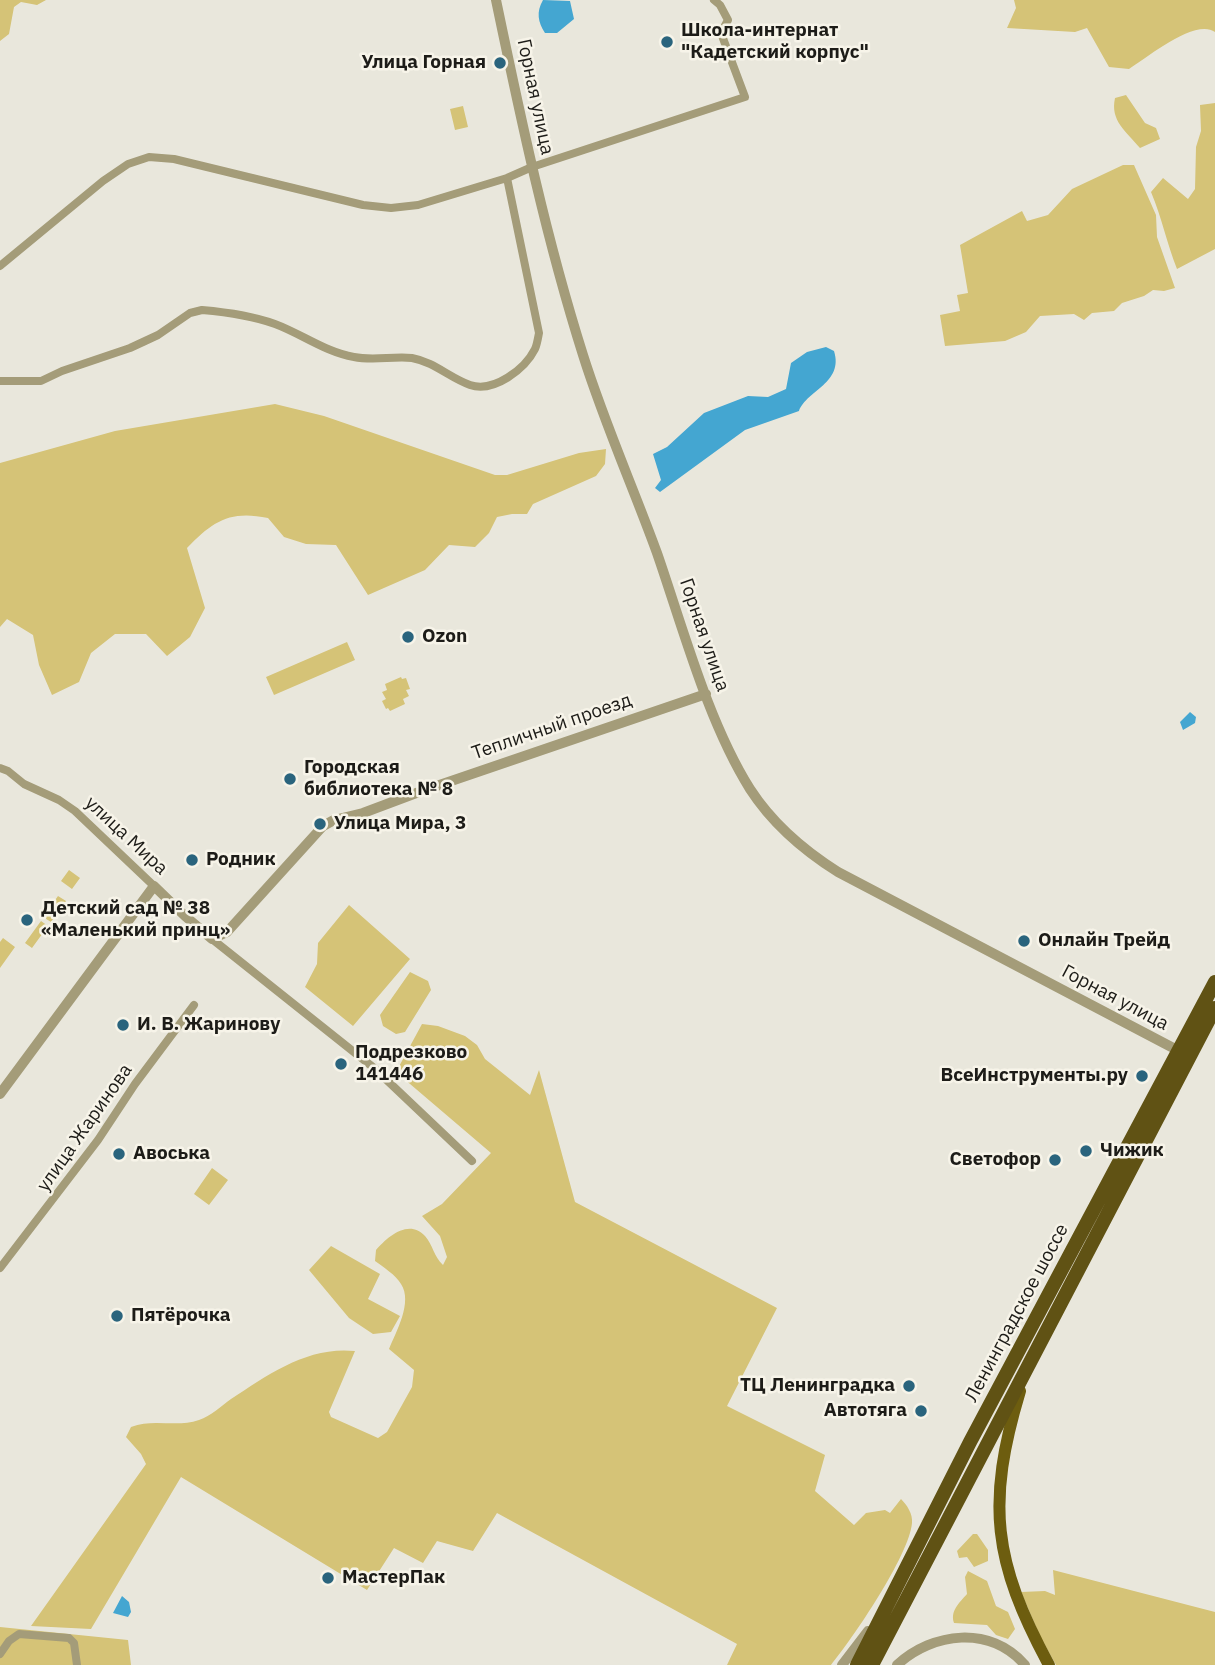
<!DOCTYPE html>
<meta charset="utf-8">
<style>
body{margin:0}
canvas{display:block;background:#e9e7dc}
</style>
<canvas width="1215" height="1665"></canvas>
<script>
const g = document.querySelector('canvas').getContext('2d');
g.lineJoin = 'round';
function fill(path, color) { g.fillStyle = color; g.fill(path, 'evenodd'); }
function strokePath(path, color, width, dash) { g.strokeStyle = color; g.lineWidth = width; g.lineCap = dash ? 'butt' : 'round'; g.setLineDash(dash || []); g.stroke(path); }
function drawText(font, color, halo, rows, align = 'center') {
  g.font = font + ' "IBM Plex Sans",sans-serif'; g.lineWidth = 5; g.setLineDash([]); g.textBaseline = 'middle'; g.strokeStyle = halo; g.fillStyle = color; for (const [text, x, y, turn = 0] of rows) {
    g.save(); g.translate(x, y); g.rotate((+turn || 0) * Math.PI / 180); g.textAlign = isNaN(turn) ? turn : align; if (halo) g.strokeText(text, 0, 0); g.fillText(text, 0, 0); g.restore();
  }
}
fill(new Path2D(`
 M0 0H46L37 5 21 2 14 7 9 34 0 41Z
 M1014 0H1215V32C1195 18 1148 57 1129 69L1109 67 1087 28 1075 32 1007 28 1016 8Z
 M1126 95 1145 123 1156 128 1160 139 1140 148C1126 131 1110 121 1115 98Z
 M1215 103V249L1177 269C1167 244 1162 218 1151 192L1163 178 1188 199 1195 189 1196 147 1201 131 1200 105Z
 M463 106 468 127 455 130 450 109Z
 M1123 165H1134L1156 215 1157 237 1175 288 1164 291 1153 290 1144 296 1122 303 1114 311 1092 313 1084 320 1074 314 1040 316 1026 332 1005 341 945 346 940 315 960 311 957 295 968 293 960 245 1022 211 1027 221 1048 215 1072 189Z
 M275 404 324 416 495 475H507L579 453 606 449 605 464 596 476 533 504 527 514H512L497 517 489 533 475 547 449 545 425 570 368 595 336 545 306 544 284 537 268 518C230 510 213 521 187 548L205 608 190 637 167 656 146 634H115L91 653 79 682 52 695 39 665 33 635 7 619 0 627V463L115 431Z
 M347 642 355 660 274 695 266 677Z
 M401 677 402 679 406 678 410 689 406 690 409 696 403 699 405 704 390 711 388 708 386 709 382 701 386 699 382 692 387 690 385 684Z
 M69 870 80 878 72 889 61 881Z
 M58 896 66 901 51 922 43 917Z
 M349 905 410 959 353 1026 305 987 317 964 318 943Z
 M41 921 48 926 32 948 25 943Z
 M3 938 15 947 0 968V942Z
 M410 972 428 981 431 990 405 1032 396 1034 383 1026 380 1015Z
 M422 1024 438 1026 465 1036 477 1045 485 1059 530 1095 539 1070 575 1202 777 1308 727 1406 825 1455 815 1491 854 1525 866 1513 885 1510 890 1513 901 1499C907 1505 913 1514 912 1523 909 1556 853 1638 831 1665H727L737 1644 497 1513 473 1551 437 1541 423 1563 394 1548 367 1590 181 1477 91 1629 31 1626 146 1464 141 1454 126 1437 131 1427C154 1418 176 1428 199 1420 211 1416 221 1406 231 1399 269 1374 308 1346 355 1351L329 1412 331 1417 378 1438 387 1432 412 1387 414 1370 389 1349C396 1332 413 1302 401 1284 396 1275 383 1267 375 1261L376 1250C387 1237 409 1218 425 1236 433 1245 434 1257 443 1265L447 1257 440 1236 422 1216 442 1204 491 1153 396 1072Z
 M212 1168 228 1180 209 1205 194 1194Z
 M331 1246 380 1274 368 1299 400 1316 391 1332 373 1334 349 1318 309 1270Z
 M973 1534H977L988 1550V1561L974 1567 967 1557 959 1558 957 1551Z
 M1053 1570 1215 1612V1665H1056L1040 1636 1021 1592 1045 1591 1055 1595Z
 M968 1571 987 1581 996 1606 1008 1612 1015 1629 1008 1639 996 1635 987 1625 954 1623C950 1611 959 1603 967 1594L965 1577Z
 M0 1627 128 1640 131 1665H0Z`), '#d5c377');
fill(new Path2D(`
 M543 0 570 1 574 19 557 33H545C538 22 536 12 543 0Z
 M826 347 834 351C844 383 807 390 799 411L745 430 660 492 655 488 661 480 653 454 667 447 704 413 748 396 768 397 786 389 791 363 807 352Z
 M1190 712 1196 717 1195 723 1183 730 1180 722Z
 M122 1596 129 1602 131 1612 128 1617 113 1613Z`), '#44a6d1');
strokePath(new Path2D(`
 M0 266 103 181 128 164 149 157 174 159 363 205 391 208 418 205 507 178 532 167 745 97 721 33 728 20 720 5 714 0
 M0 381H41L62 371 130 348 158 335 190 313 202 310C225 312 253 316 275 324 302 334 325 352 354 357 373 361 393 356 412 358 434 362 450 378 470 385 494 393 525 369 535 349 537 345 538 338 539 333L507 178
 M0 768 8 771 24 784 59 800 75 811 154 886
 M212 939 374 1068 472 1161
 M0 1268 98 1140 135 1084 194 1005
 M0 1654 9 1641 19 1634 69 1638 74 1643 77 1665`), '#a49c79', 8);
strokePath(new Path2D(`
 M496 0C521 120 546 238 583 355 604 422 633 487 657 553 683 628 708 722 750 789 772 823 803 850 838 872L1179 1051
 M0 1094 154 886 185 916 212 939 227 932 323 826 334 820 363 813 419 792 706 694
 M842 1665 868 1631
 M897 1665C933 1632 990 1625 1025 1665`), '#a49c79', 10);
strokePath(new Path2D(`
 M1020 1391C986 1504 993 1561 1049 1665`), '#6d5d0f', 12);
strokePath(new Path2D(`
 M857 1665 970 1442 1215 982
 M872 1665 1215 1008`), '#605214', 14);
for (const [x, y, r, color] of [
 [667,42,7,"#2a647d"],
 [500,63,7,"#2a647d"],
 [408,637,7,"#2a647d"],
 [290,779,7,"#2a647d"],
 [320,824,7,"#2a647d"],
 [192,860,7,"#2a647d"],
 [27,920,7,"#2a647d"],
 [1024,941,7,"#2a647d"],
 [123,1025,7,"#2a647d"],
 [341,1064,7,"#2a647d"],
 [1142,1076,7,"#2a647d"],
 [1086,1151,7,"#2a647d"],
 [119,1154,7,"#2a647d"],
 [1055,1160,7,"#2a647d"],
 [117,1316,7,"#2a647d"],
 [909,1386,7,"#2a647d"],
 [921,1411,7,"#2a647d"],
 [328,1578,7,"#2a647d"]
]) { const dot = new Path2D(); dot.arc(x, y, r, 0, 2 * Math.PI); g.fillStyle = color; g.fill(dot); strokePath(dot, '#f7f4e9', 2.5); }
drawText('bold 19px', '#1d1c18', '#f7f4e9', [
 ["Школа-интернат",681,31],
 ["\"Кадетский корпус\"",681,53],
 ["Улица Горная",486,63,"right"],
 ["Ozon",422,637],
 ["Городская",304,768],
 ["библиотека № 8",304,790],
 ["Улица Мира, 3",334,824],
 ["Родник",206,860],
 ["Детский сад № 38",41,909],
 ["«Маленький принц»",41,931],
 ["Онлайн Трейд",1038,941],
 ["И. В. Жаринову",137,1025],
 ["Подрезково",355,1053],
 ["141446",355,1075],
 ["ВсеИнструменты.ру",1128,1076,"right"],
 ["Чижик",1100,1151],
 ["Авоська",133,1154],
 ["Светофор",1041,1160,"right"],
 ["Пятёрочка",131,1316],
 ["ТЦ Ленинградка",895,1386,"right"],
 ["Автотяга",907,1411,"right"],
 ["МастерПак",342,1578]
], 'left');
drawText('19px', '#1d1c18', '#f7f4e9', [
 ["Горная улица",535,97,78],
 ["Горная улица",704,635,71],
 ["Тепличный проезд",552,727,-19],
 ["улица Мира",126,836,43],
 ["Горная улица",1115,998,28],
 ["улица Жаринова",85,1128,-55],
 ["Ленинградское шоссе",1017,1313,-62]
]);
</script>
